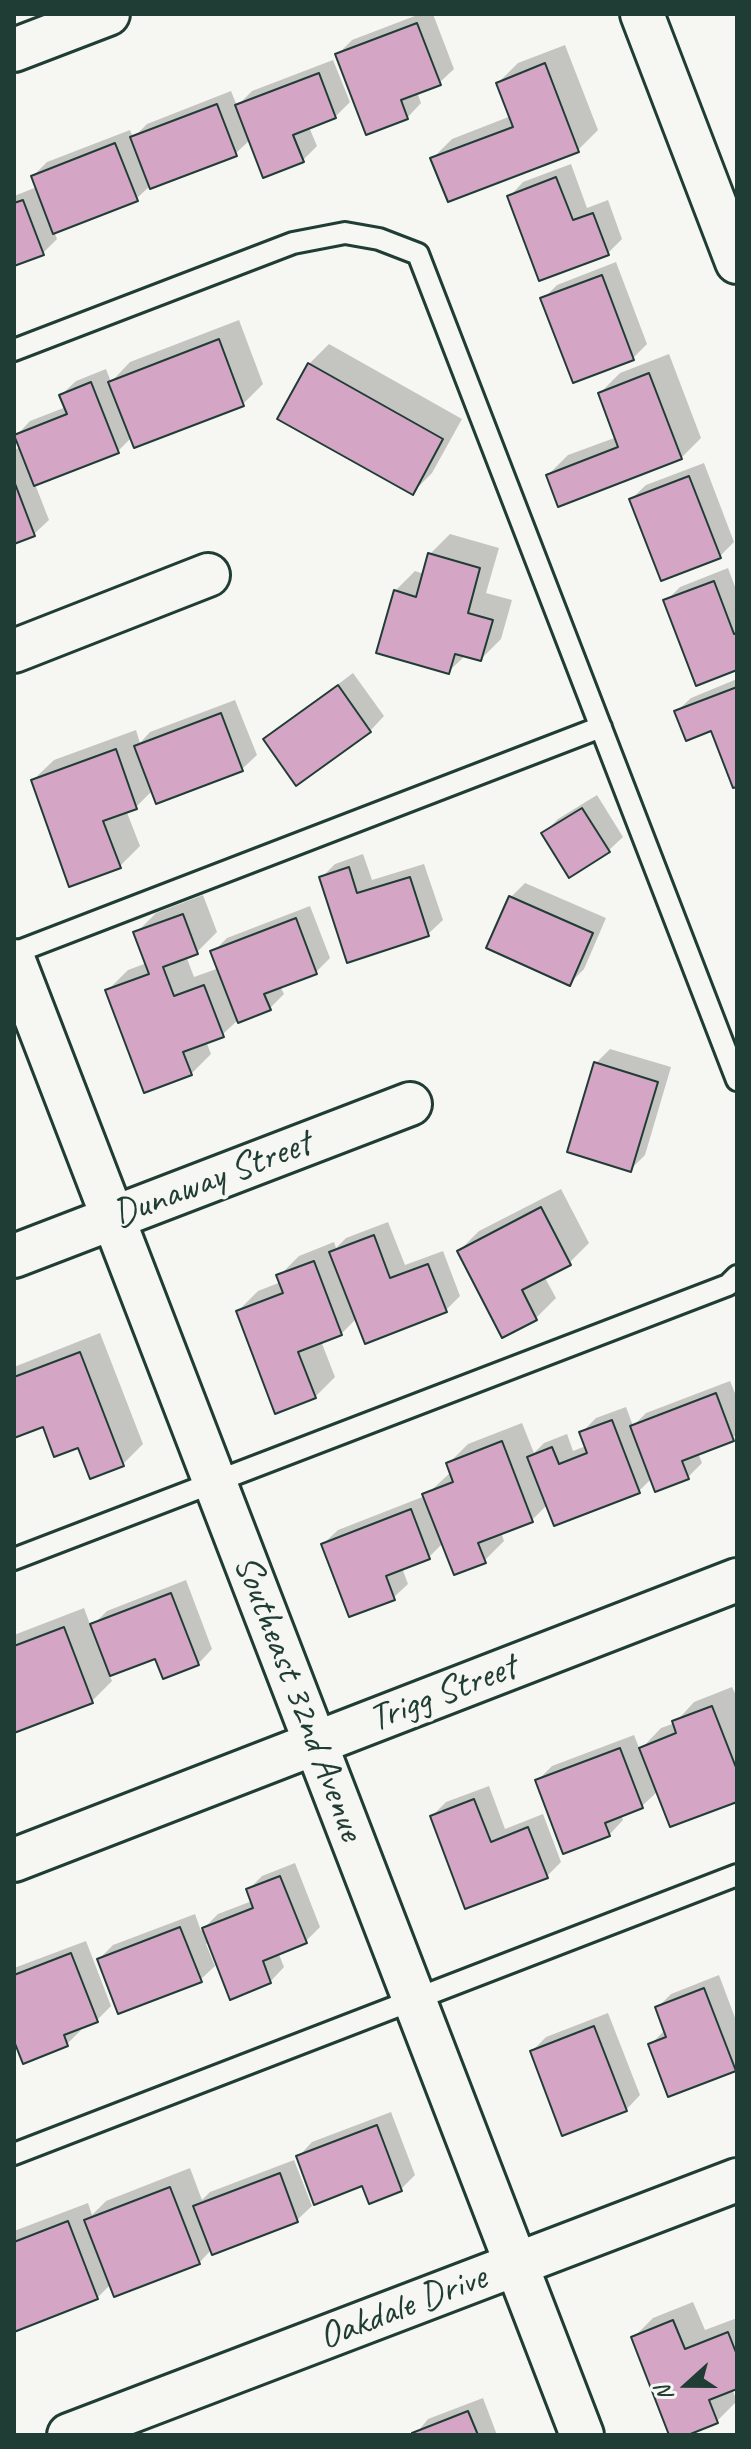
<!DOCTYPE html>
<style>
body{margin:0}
#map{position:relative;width:751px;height:2449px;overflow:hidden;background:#f6f6f2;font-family:Caveat,sans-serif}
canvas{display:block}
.frame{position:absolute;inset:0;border:16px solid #1f3d34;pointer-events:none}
.north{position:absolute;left:647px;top:2345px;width:80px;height:80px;-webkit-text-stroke:6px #f6f6f2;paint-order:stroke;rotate:249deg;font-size:22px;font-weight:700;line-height:32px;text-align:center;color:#1f3d34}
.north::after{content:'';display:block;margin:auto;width:28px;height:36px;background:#1f3d34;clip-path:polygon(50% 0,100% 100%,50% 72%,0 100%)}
</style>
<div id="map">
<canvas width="751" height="2449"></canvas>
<div class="frame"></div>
<div class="north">N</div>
</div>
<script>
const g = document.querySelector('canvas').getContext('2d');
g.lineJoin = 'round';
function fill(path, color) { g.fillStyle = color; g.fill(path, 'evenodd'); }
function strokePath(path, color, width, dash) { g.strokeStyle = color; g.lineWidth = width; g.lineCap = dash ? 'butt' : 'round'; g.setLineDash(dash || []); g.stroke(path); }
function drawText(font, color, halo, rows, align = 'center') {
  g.font = font + ' Caveat,sans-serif'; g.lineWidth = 8; g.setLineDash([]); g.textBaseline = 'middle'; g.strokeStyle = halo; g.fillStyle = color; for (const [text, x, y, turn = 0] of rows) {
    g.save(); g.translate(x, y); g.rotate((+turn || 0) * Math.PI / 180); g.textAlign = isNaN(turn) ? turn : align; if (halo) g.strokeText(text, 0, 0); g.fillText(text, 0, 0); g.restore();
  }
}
fill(new Path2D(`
 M420 14H433L454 69 439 83 417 92 421 103 407 118 337 55 352 40Z
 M565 45 598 130 578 150 432 159 452 139 511 116 498 83 518 63Z
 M333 60 350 102 335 117 309 127 317 146 303 160 251 139 235 154 150 186 136 199 54 231 57 239 43 253 14 264V196L37 187 33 176 47 162 130 130 133 138 147 124 231 91 237 106 252 91Z
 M571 164 587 208 608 200 622 239 608 253 540 279 509 197 523 182Z
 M616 262 647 344 633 358 543 299 557 285Z
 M239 320 263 384 243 404 132 437 118 451 35 484 49 520 34 534 14 542V450L21 447 16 436 30 421 66 407 61 395 76 381 106 369 111 382 130 362Z
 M329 344 462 419 432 473 412 493 309 364Z
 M669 354 701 438 681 458 548 475 568 455 617 437 600 393 620 373Z
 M704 463 734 542 720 556 631 499 646 485Z
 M450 534 499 548 486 593 512 600 501 639 481 659 466 655 449 671 395 591 415 571 424 574 430 554Z
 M728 568 737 592V668L666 601 680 587Z
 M353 673 384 716 370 731 266 739Z
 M737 679V785L712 729 676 712 691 698Z
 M235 700 257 755 242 769 157 802 153 790 136 807 126 810 140 846 120 866 33 780 54 760 136 730 140 743 150 732Z
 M597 795 623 837 608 851 544 833 558 819Z
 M363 854 372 880 424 864 443 920 428 934 348 960 321 878 335 864Z
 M525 883 606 918 584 969 570 983 489 947 511 897Z
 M203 895 217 932 197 952 186 956 194 977 219 968 213 952 227 938 310 906 330 958 316 972 280 986 284 994 269 1009 239 1019 222 1035 206 1041 211 1054 191 1074 108 990 128 970 147 963 136 933 156 913Z
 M610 1049 671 1067 645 1155 631 1169 596 1063Z
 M561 1189 589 1243 569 1263 544 1276 556 1298 536 1318 459 1251 479 1231Z
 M388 1222 405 1265 443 1251 460 1296 446 1310 357 1318 341 1334 321 1341 335 1377 315 1397 238 1311 258 1291 281 1282 279 1276 299 1256 334 1242 336 1248 346 1238Z
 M100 1333 143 1444 123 1464 44 1425 14 1435V1367Z
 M730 1381 737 1398V1435L698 1453 702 1463 688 1477 652 1478 639 1491 548 1504 532 1520 501 1532 504 1541 484 1561 443 1543 429 1557 402 1568 408 1584 393 1598 323 1544 338 1530 425 1496 451 1472 448 1464 468 1444 522 1423 534 1453 544 1443 567 1434 573 1451 586 1446 581 1433 596 1418 626 1407 633 1426 646 1413Z
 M186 1580 212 1649 198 1664 156 1656 109 1674 112 1681 92 1701 14 1731V1635L84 1608 91 1627 107 1611Z
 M732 1687 737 1697V1799L658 1791 642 1806 621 1814 623 1820 609 1835 537 1781 552 1766 634 1735 640 1750 661 1728 675 1723 694 1702Z
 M489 1786 505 1829 543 1814 561 1862 547 1876 432 1816 446 1802Z
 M295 1863 320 1927 306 1941 278 1952 284 1967 270 1982 210 1942 206 1944 215 1966 200 1980 99 1959 113 1945 195 1914 201 1931 218 1914 252 1901 248 1890 262 1876Z
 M86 1941 111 2006 97 2020 80 2027 81 2030 67 2044 14 2035V1968Z
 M719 1975 737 2023V2067L650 2045 665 2030 657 2008 671 1994Z
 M608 2013 640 2095 626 2110 532 2051 546 2037Z
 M391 2112 415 2175 401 2189 363 2184 298 2157 312 2142Z
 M294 2160 312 2206 297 2220 212 2249 199 2263 111 2284 97 2298 14 2329V2231L88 2203 92 2215 106 2201 190 2168 202 2200 210 2192Z
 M693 2302 705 2330 737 2318V2387L732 2389 737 2401 717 2421 683 2435H671L633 2338 653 2318Z
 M483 2398 497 2435H415L428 2419Z`), '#0003');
const building = new Path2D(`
 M417 23 441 85 401 100 408 119 366 135 335 54Z
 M545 63 579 152 448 202 430 158 513 127 496 83Z
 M319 73 336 118 293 135 304 162 263 178 235 105Z
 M217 104 237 156 150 189 130 137Z
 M115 143 138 201 53 234 31 176Z
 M556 177 573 220 593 213 609 255 539 281 507 196Z
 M23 200 44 255 14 266V203Z
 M602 275 634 360 573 383 540 298Z
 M219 339 244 406 134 448 108 382Z
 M308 363 443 439 413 495 277 419Z
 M649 373 682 459 558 507 546 475 618 447 598 393Z
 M91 382 119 453 34 486 14 435 67 414 59 395Z
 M689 476 721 558 661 581 629 499Z
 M14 481 35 536 14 544Z
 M428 553 480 568 468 613 493 620 481 661 455 654 449 674 376 653 394 590 416 597Z
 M714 581 734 634 737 633V670L696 686 663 600Z
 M338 685 371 732 296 786 263 739Z
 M737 687V787L733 788 711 731 686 741 674 711Z
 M221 713 243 771 156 804 134 746Z
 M116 749 137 809 103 821 121 868 69 887 31 780Z
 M582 808 610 852 569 878 541 833Z
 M349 867 357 893 410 877 429 936 347 963 319 877Z
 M509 896 593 933 570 986 486 948Z
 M183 914 198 954 163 967 174 996 204 985 224 1037 183 1052 192 1075 144 1093 105 990 149 974 133 932Z
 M296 918 317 974 264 994 271 1010 238 1023 210 951Z
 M594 1062 658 1082 631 1172 567 1152Z
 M541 1207 571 1265 522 1290 537 1320 502 1338 457 1251Z
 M374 1235 390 1278 428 1264 447 1312 365 1344 329 1252Z
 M314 1261 342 1335 298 1352 316 1398 275 1414 236 1311 283 1293 276 1275Z
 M80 1352 124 1466 90 1479 78 1448 54 1457 43 1427 14 1438V1377Z
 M716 1393 734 1441 682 1461 689 1479 655 1492 630 1426Z
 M612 1420 640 1493 554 1526 527 1457 552 1447 559 1464 587 1453 579 1432Z
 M502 1441 533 1522 478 1543 486 1563 454 1575 422 1494 453 1482 446 1463Z
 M411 1509 430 1559 386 1576 395 1600 349 1617 321 1544Z
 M171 1593 199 1665 163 1679 155 1659 110 1676 90 1624Z
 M64 1627 93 1703 14 1733V1646Z
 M712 1706 737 1770V1802L670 1827 639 1748 676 1733 672 1721Z
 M620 1748 643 1808 605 1823 610 1836 563 1854 535 1780Z
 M474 1799 491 1842 528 1827 548 1878 465 1909 430 1816Z
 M280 1876 307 1943 263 1961 271 1983 230 2000 202 1928 253 1908 246 1889Z
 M180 1927 202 1982 118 2014 97 1959Z
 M71 1953 98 2022 64 2035 68 2046 23 2064 14 2041V1975Z
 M704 1988 736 2071 668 2097 648 2044 666 2037 655 2007Z
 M594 2026 627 2111 562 2136 530 2051Z
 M377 2125 402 2191 369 2204 362 2186 314 2205 296 2156Z
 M280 2173 298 2222 212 2255 193 2206Z
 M170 2187 200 2264 114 2297 84 2220Z
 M68 2221 98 2299 14 2332V2242Z
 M673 2320 685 2349 728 2332 737 2355V2389L709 2400 718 2423 688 2435H669L631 2337Z
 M468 2411 478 2435H413L412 2433Z`);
fill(building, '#d5a5c5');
strokePath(building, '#1f3d34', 2);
const service = new Path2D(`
 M14 350 293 243 345 233 379 239 418 254 737 1080
 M14 953 601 727
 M14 1559 728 1285 737 1276
 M14 2154 737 1875`);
const minor = new Path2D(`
 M642 14 737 262
 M14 50 108 14
 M14 651 208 575
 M14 961 582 2435
 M14 1256 410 1104
 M14 1860 737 1580
 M69 2435 737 2180`);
strokePath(service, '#1f3d34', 26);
strokePath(minor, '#1f3d34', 48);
strokePath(service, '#f6f6f2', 20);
strokePath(minor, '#f6f6f2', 42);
drawText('38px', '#1f3d34', '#f6f6f2', [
 ["Dunaway Street",212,1180,-21],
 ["Trigg Street",443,1694,-21],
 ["Southeast 32nd Avenue",298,1698,69],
 ["Oakdale Drive",403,2308,-21]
]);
</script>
